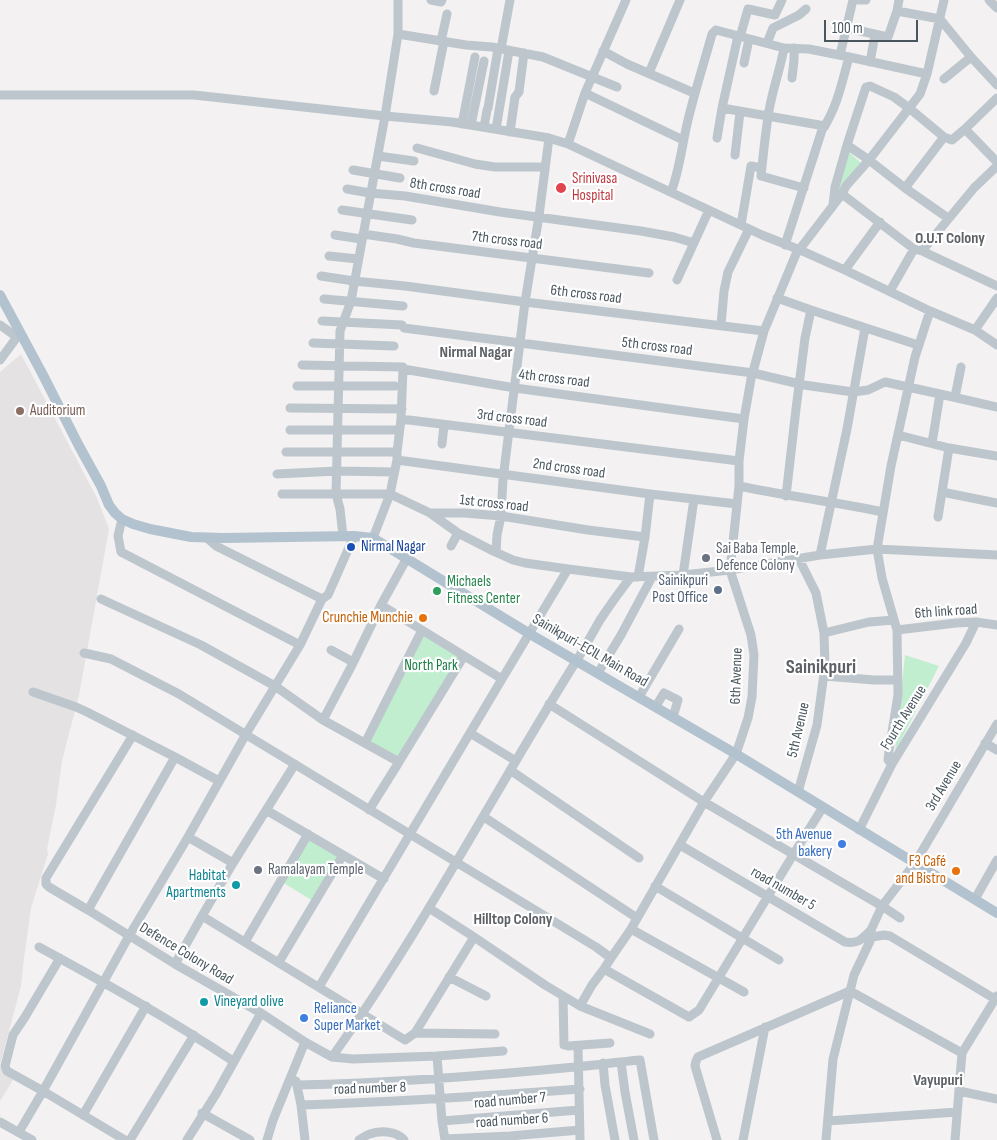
<!DOCTYPE html>
<meta charset="utf-8">
<style>
body{margin:0}
#map{position:relative;width:997px;height:1140px;overflow:hidden;background:#f3f1f1;font-family:"Sofia Sans Condensed",sans-serif}
canvas{display:block}
.scale{position:absolute;left:824px;top:20px;width:94px;height:22px;box-sizing:border-box;border:2px solid #49565e;border-top:0;padding-left:6px;font-size:15px;line-height:18px;white-space:nowrap;color:#49565e;-webkit-text-stroke:4px #fff;paint-order:stroke}
</style>
<div id="map">
<canvas width="997" height="1140"></canvas>
<div class="scale">100 m</div>
</div>
<script>
const g = document.querySelector('canvas').getContext('2d');
g.lineJoin = 'round';
function fill(path, color) { g.fillStyle = color; g.fill(path, 'evenodd'); }
function strokePath(path, color, width, dash) { g.strokeStyle = color; g.lineWidth = width; g.lineCap = dash ? 'butt' : 'round'; g.setLineDash(dash || []); g.stroke(path); }
function drawText(font, color, halo, rows, align = 'center') {
  g.font = font + ' "Sofia Sans Condensed",sans-serif'; g.lineWidth = 4.5; g.setLineDash([]); g.textBaseline = 'middle'; g.strokeStyle = halo; g.fillStyle = color; for (const [text, x, y, turn = 0] of rows) {
    g.save(); g.translate(x, y); g.rotate((+turn || 0) * Math.PI / 180); g.textAlign = isNaN(turn) ? turn : align; if (halo) g.strokeText(text, 0, 0); g.fillText(text, 0, 0); g.restore();
  }
}
fill(new Path2D(`
 M21 354 97 498 109 529 79 695 62 761 56 805 47 849 48 854 31 908 24 958 21 986 0 1065V372Z
 M0 1067 13 1080 0 1101Z`), '#e4e2e3');
fill(new Path2D(`
 M848 151 861 163 836 195Z
 M422 630 464 656 399 762 365 743Z
 M905 655 939 666 895 752Z
 M308 838 340 856 313 901 282 882Z`), '#c2eed0');
strokePath(new Path2D(`
 M431 0 441 2 442 0
 M859 0H866
 M989 0 997 8
 M897 11 940 19 971 57 997 85
 M847 28 888 37 897 11 899 0
 M398 34 466 45 492 47 543 57 617 87
 M740 37 748 9 775 15 782 0
 M441 41 447 14
 M767 43 773 28 799 15 806 9
 M784 48C780 71 771 93 768 117 765 137 763 157 761 176L804 188
 M501 49 510 0
 M603 51 627 64 694 93
 M840 55 853 0
 M870 62 875 35
 M744 63 749 39
 M649 73 680 0
 M792 78C793 67 795 60 794 48
 M944 79 971 57
 M434 91 444 41
 M585 93 683 140
 M0 95H194L385 116 452 122 549 138 568 144 762 235 800 250 847 271 930 311 975 330 997 345
 M488 108 498 49
 M722 108 825 126
 M462 124 475 57
 M471 125 484 61
 M484 127 487 110
 M496 129 509 51
 M965 129 997 162
 M510 132 515 97 519 92 524 53
 M717 138 722 108 738 36
 M568 144 585 93 626 0
 M417 148 475 164 495 167H545
 M735 155 740 112
 M378 156 414 161
 M353 170 400 178
 M905 188 944 137
 M347 189 370 193 405 196 500 212 641 231 674 237 694 243
 M671 192C680 169 682 144 688 120 695 91 704 63 712 34L716 30 784 48 809 49 849 57 927 74
 M842 194 914 249 922 251 997 286
 M833 205 835 187 847 145
 M342 210 412 220
 M948 218 905 188 869 160 847 145 866 87 870 86 894 97 909 108 944 137 952 140 965 129 997 98
 M741 225 751 166 762 168
 M363 234 397 239 414 243 649 273
 M335 235 361 239
 M785 245 822 130C837 108 842 82 849 57
 M922 251 974 188 997 166
 M329 256 358 259
 M847 271V267L880 222
 M321 276 354 281 405 286 525 302 764 331
 M677 280 709 210
 M890 291 914 249
 M777 298 811 310 918 345
 M324 299 403 306
 M322 321 402 325 404 328 753 373 804 385 853 392 868 390 885 382 940 394 932 443
 M0 325 17 337
 M721 325 724 291 728 272 749 229
 M975 330 997 298
 M313 343 394 346
 M0 360 17 337 20 333
 M302 365 403 367V369L515 388 744 419
 M297 386H395
 M940 394 997 407
 M955 397 961 367
 M290 408 402 409
 M401 419 739 461
 M290 430H399
 M898 435 949 448 997 456
 M442 444 444 425
 M286 452H397
 M397 460 650 494 737 504
 M277 474 337 471 394 472
 M739 486C787 496 835 502 883 512
 M942 492 997 503
 M282 494H390L430 513H464L501 516 588 530 645 537
 M786 496 796 409 805 338 811 310
 M430 513 458 533 493 551 513 560 525 563 568 569 631 577 683 575 730 570 820 555 877 549 997 555
 M938 517 949 448
 M122 519 118 536 121 552 300 645
 M343 536 340 509 336 494 340 331 351 301 385 116 398 34V0
 M207 538 216 546 322 599
 M373 538 390 494 397 460V452L401 419 403 369
 M451 546 458 533
 M496 552 497 535 501 516 503 479 525 302 539 216 549 138
 M820 555 847 429 865 328
 M407 558 381 605 502 679
 M683 575 694 499
 M638 577 645 537 650 494
 M101 599 201 645 275 686 323 720 399 762 369 810
 M897 630 956 623 976 622 997 625
 M824 633 869 622 894 620
 M331 650 353 662
 M84 653 111 659 179 694 596 947 611 958
 M598 673 621 635 652 577
 M824 676 874 680H898
 M33 692 76 707 87 712 175 757 219 781
 M639 697 679 629
 M549 704 704 802 882 906 900 918
 M656 706 664 693 678 700 673 717
 M323 720 352 665 381 605
 M470 733 516 761
 M133 735 46 878V884L49 887 88 910 175 964 261 1013 305 1042 332 1057 353 1059 437 1056 503 1051
 M365 743 422 630
 M985 743 997 750
 M399 762 464 656
 M892 764 888 760 889 751 898 695 897 630 882 578 877 549 891 466 915 357 930 311
 M510 770 639 858
 M798 792 817 725 825 666 824 633 816 593 799 559
 M266 810 384 879
 M484 817 637 918
 M859 830 892 764 966 643 976 622
 M188 837 233 863 202 916 405 1040 415 1033 474 937
 M680 845 845 942C859 944 862 939 871 930
 M233 863 295 764
 M655 886 779 960
 M975 899 997 860
 M429 908 474 937 545 985 580 1006 650 1034
 M88 910 175 757
 M631 929 744 992
 M872 937 884 935 890 936 995 999
 M245 942 308 834
 M39 947C105 983 170 1019 233 1061
 M60 958 25 1017 13 1035 5 1066 7 1071 43 1091 125 1140
 M279 962 343 855
 M175 964 202 916
 M604 969 689 1017 699 1010 793 855 823 807
 M449 977 486 996
 M319 987 502 679 568 569
 M563 996 564 1045 568 1046 610 1043
 M580 1006 592 985 604 969 611 958 631 929 704 802 736 754 748 718 752 697 754 655 751 635 730 570 739 486V461L744 419 751 379 764 331 796 254 842 194 846 186 869 160 920 94 927 74 944 0
 M415 1033 495 1034
 M578 1046 580 1140
 M962 1053 997 996
 M437 1056 442 1121 445 1140
 M332 1057C422 931 493 794 575 663 584 649 592 634 600 620 610 605 620 591 631 577
 M621 1062 625 1092 634 1140
 M603 1063 605 1085 615 1140
 M296 1081 301 1105 305 1140
 M297 1085C390 1083 483 1076 575 1067 597 1065 618 1062 640 1060L654 1140
 M959 1091 997 1099
 M301 1105C394 1102 487 1096 580 1089
 M202 1113 250 1140
 M83 1115 146 1006
 M442 1121 579 1110
 M828 1121 957 1112
 M0 1122 32 1140
 M19 1132 43 1091 129 936 188 837 246 734 300 645 322 599 328 595 354 536
 M445 1139 510 1136 580 1130
 M130 1140 194 1035
 M187 1140 216 1094 261 1013
 M267 1140 273 1120 305 1042
 M359 1140C362 1138 366 1135 370 1134 380 1130 397 1131 404 1140
 M717 1140 695 1066 696 1061 698 1057 850 991 962 1053 955 1140
 M743 1140 765 1027
 M826 1140 833 1059 854 975 872 937 871 930 882 906 915 863 997 724`), '#bdc6cd', 9);
strokePath(new Path2D(`
 M0 295 43 375 79 446 101 486 109 505 115 513 122 519 133 524 150 529 191 537 223 538 354 536 373 538 530 634 736 754 997 913`), '#b2c2ce', 10);
for (const [x, y, r, color] of [
 [561,188,6,"#e0444e"],
 [20,411,5,"#8d6e63"],
 [351,547,5,"#1a4fb4"],
 [706,558,5,"#6b7280"],
 [718,590,5,"#5c6f8a"],
 [437,591,5,"#2e9e5b"],
 [423,618,5,"#e8710a"],
 [842,844,5,"#3f7fe0"],
 [258,870,5,"#6b7280"],
 [956,871,5,"#e8710a"],
 [236,885,5,"#0f9aa8"],
 [204,1002,5,"#0f9aa8"],
 [304,1018,5,"#3f7fe0"]
]) { const dot = new Path2D(); dot.arc(x, y, r, 0, 2 * Math.PI); g.fillStyle = color; g.fill(dot); strokePath(dot, '#fff', 2); }
drawText('15px', '#be3a42', '#fff', [
 ["Srinivasa",572,179],
 ["Hospital",572,196]
], 'left');
drawText('15px', '#49565e', '#fff', [
 ["8th cross road",445,189,9],
 ["7th cross road",507,241,7],
 ["6th cross road",586,295,7],
 ["5th cross road",657,347,7],
 ["4th cross road",554,379,7],
 ["3rd cross road",512,419,7],
 ["2nd cross road",569,469,8],
 ["1st cross road",494,504,6],
 ["6th link road",946,612,-4],
 ["Sainikpuri-ECIL Main Road",590,651,30],
 ["6th Avenue",737,676,-88],
 ["Fourth Avenue",904,718,-58],
 ["5th Avenue",799,730,-77],
 ["3rd Avenue",944,786,-59],
 ["road number 5",783,889,30],
 ["Defence Colony Road",186,954,31],
 ["road number 8",370,1089,-2],
 ["road number 7",510,1101,-5],
 ["road number 6",512,1121,-4]
]);
drawText('15px', '#785e54', '#fff', [
 ["Auditorium",30,411]
], 'left');
drawText('15px', '#164399', '#fff', [
 ["Nirmal Nagar",361,547]
], 'left');
drawText('15px', '#5b616d', '#fff', [
 ["Sai Baba Temple,",716,549],
 ["Defence Colony",716,566],
 ["Ramalayam Temple",268,870]
], 'left');
drawText('15px', '#4e5e75', '#fff', [
 ["Sainikpuri",708,581],
 ["Post Office",708,598]
], 'right');
drawText('15px', '#27864d', '#fff', [
 ["Michaels",447,582],
 ["Fitness Center",447,599]
], 'left');
drawText('15px', '#c56008', '#fff', [
 ["Crunchie Munchie",413,618],
 ["F3 Café",946,862],
 ["and Bistro",946,879]
], 'right');
drawText('15px', '#1b7e46', '#fff', [
 ["North Park",431,666]
]);
drawText('15px', '#366cbe', '#fff', [
 ["5th Avenue",832,835],
 ["bakery",832,852],
 ["Reliance",314,1009,"left"],
 ["Super Market",314,1026,"left"]
], 'right');
drawText('15px', '#0d838f', '#fff', [
 ["Habitat",226,876],
 ["Apartments",226,893],
 ["Vineyard olive",214,1002,"left"]
], 'right');
drawText('bold 16px', '#5e6266', '#fff', [
 ["O.U.T Colony",950,239],
 ["Nirmal Nagar",476,353],
 ["Hilltop Colony",513,920],
 ["Vayupuri",938,1081]
]);
drawText('bold 20px', '#5e6266', '#fff', [
 ["Sainikpuri",821,668]
]);
</script>
